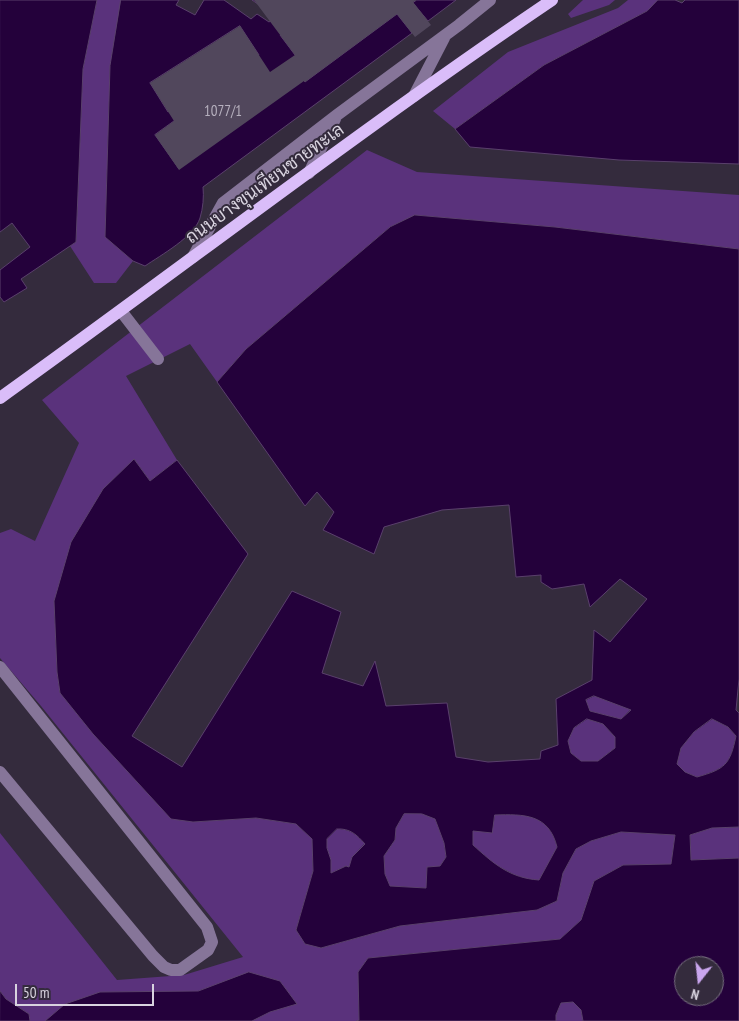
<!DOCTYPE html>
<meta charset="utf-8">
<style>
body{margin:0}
#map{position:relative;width:739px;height:1021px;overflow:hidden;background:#342b3d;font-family:"PT Sans Narrow",sans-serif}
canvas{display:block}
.north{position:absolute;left:674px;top:956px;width:50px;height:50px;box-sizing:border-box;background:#342b3d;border:1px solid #766e7e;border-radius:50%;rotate:196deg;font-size:14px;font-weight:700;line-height:20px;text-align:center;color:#d8d3df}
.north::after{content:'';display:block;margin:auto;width:18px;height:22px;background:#c9a5ee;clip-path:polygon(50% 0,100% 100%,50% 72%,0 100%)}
.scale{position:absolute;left:15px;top:984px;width:139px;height:22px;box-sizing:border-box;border:2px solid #d8d3df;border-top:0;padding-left:6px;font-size:15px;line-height:18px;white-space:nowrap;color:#d8d3df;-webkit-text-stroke:4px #342b3d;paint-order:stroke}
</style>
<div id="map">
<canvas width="739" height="1021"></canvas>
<div class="north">N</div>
<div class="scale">50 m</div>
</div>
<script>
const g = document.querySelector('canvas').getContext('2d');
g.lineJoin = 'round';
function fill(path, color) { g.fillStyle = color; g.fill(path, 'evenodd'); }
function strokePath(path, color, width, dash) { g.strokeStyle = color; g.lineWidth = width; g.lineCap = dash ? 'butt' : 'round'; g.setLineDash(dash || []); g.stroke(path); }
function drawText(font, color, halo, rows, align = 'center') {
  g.font = font + ' "PT Sans Narrow",Sarabun,sans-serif'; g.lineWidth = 4; g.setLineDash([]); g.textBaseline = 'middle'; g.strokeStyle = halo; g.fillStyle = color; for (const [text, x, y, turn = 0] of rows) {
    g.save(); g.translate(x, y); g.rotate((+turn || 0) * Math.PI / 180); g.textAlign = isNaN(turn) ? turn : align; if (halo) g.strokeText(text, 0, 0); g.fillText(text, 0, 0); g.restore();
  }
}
fill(new Path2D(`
 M97 0H121L110 66 105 236 133 261 116 283H94L70 246 76 242 83 69Z
 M583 0H615L609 5 571 18 568 14Z
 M628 0H658L647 11 544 65 455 129 433 111 508 52 618 8Z
 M367 150 417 172 739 195V249L555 227 415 215 390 227 246 349 217 382 190 344 126 376 177 460 150 481 134 459 54 601 57 672 60 693 193 822 256 818 296 824 312 839 313 871 296 930 321 948 400 926 537 910 557 901 563 873 576 849 591 841 621 832 675 835 671 864 623 865 594 881 581 920 560 939 368 958 358 972 359 1020 356 1021H30L29 1014 6 999 0 991V833L117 980 184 975 243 957 41 706 0 658V533L11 529 35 541 79 443 42 400Z
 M594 696 631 709 621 719 589 711 586 700Z
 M587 719 603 724 615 737V748L598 761H581L571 753 568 741 574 728Z
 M712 719 728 727 736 736C730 765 726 768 697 777L685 772 677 764 680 748 694 732Z
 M422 813 435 819 444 843 446 857 426 888 390 886 385 874 384 856 395 840 396 828 404 814Z
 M495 815C525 814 549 813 557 847L539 881 522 879 491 862 473 845V831Z
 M739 827V858L691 860 690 835 712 828Z
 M337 829C350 829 357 835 365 843L352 857 349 867 346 866 331 873V860L327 848V839Z
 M573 1002 581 1010 583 1021H556V1015L561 1003Z`), '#5a327c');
const water = new Path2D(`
 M0 0H97L83 69 76 242 21 279 27 288 4 302 0 297V270L30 247 12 223 0 232Z
 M121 0H179L176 5 195 15 204 0H224L251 19 257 14 269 22 277 17 252 0H327L280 35 298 59 291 64 305 82 397 14 412 33 203 187C204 197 203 208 200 218 194 237 161 255 145 266L133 261 105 237 110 66ZM240 26 259 55 168 112 150 83ZM250 67 259 80 179 169 155 135Z
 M417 0H456L428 21 413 3Z
 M658 0H675L682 3 685 0H739V164L619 160 470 147 455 129 544 65 647 11Z
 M415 215 555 227 739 249V679L736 710 739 713V827L712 828 690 835 691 860 739 858V1021H583L581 1010 573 1002 561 1003 556 1015V1021H356L359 1020 358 972 368 958 560 939 581 920 594 881 623 865 671 864 675 835 621 832 591 841 576 849 563 873 557 901 537 910 400 926 321 948 305 944 296 930 313 871 312 839 296 824 256 818 193 822 171 819 93 734 60 693 57 672 54 601 71 542 103 489 134 459 150 481 177 460 248 554 132 736 182 767 292 591 341 612 322 673 363 686 375 661 386 706 447 703 456 757 488 762 540 759 541 751 558 745 556 699 592 680 594 630 610 642 647 599 620 579 590 607 584 584 552 589 541 582V575L516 577 509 505 442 510 384 527 374 554 323 530 334 512 317 492 305 506 217 382 246 349 390 227ZM594 696 631 710 621 719 590 711 586 700ZM587 719 603 724 615 737V748L598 761H581L571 753 568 741 574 728ZM712 719 728 727 736 736C730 765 725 769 697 777L685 772 677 764 681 748 694 732ZM422 814 435 819 444 843 446 857 440 866 427 867 426 888 390 886 385 874 384 856 395 840 396 828 404 814ZM495 815C524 814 549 814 557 847L539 880C510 878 494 864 473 845V831L492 833ZM337 829C350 828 357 835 365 844L352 857 349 867 346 866 331 873V860L327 848V839ZM684 966H714V996H684Z
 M249 972 280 981 297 1004 270 1012 252 1021H45L65 1004 100 992 198 991Z
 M0 991 6 999 29 1014 30 1021H0Z`);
fill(water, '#24013b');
strokePath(water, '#5a406c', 1);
fill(new Path2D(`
 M254 0H416L413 2 431 25 415 37 397 14 305 82 304 81 179 170 155 135 174 121 150 83 240 26 270 72 295 55Z`), '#51475c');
strokePath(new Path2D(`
 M414 96 444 38
 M309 173 335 119
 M193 257 223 203 337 115 459 25 490 0
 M121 311 158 359
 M0 667 207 927 212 942 208 950 180 970H171L164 967 153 956 0 772`), '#867599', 12);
strokePath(new Path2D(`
 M0 398C184 266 364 127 552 0`), '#dabdf9', 12);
drawText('15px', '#b6b0be', null, [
 ["1077/1",223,112]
]);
drawText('18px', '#d8d3df', '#342b3d', [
 ["ถนนบางขุนเทียนชายทะเล",265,184,-36]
]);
</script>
